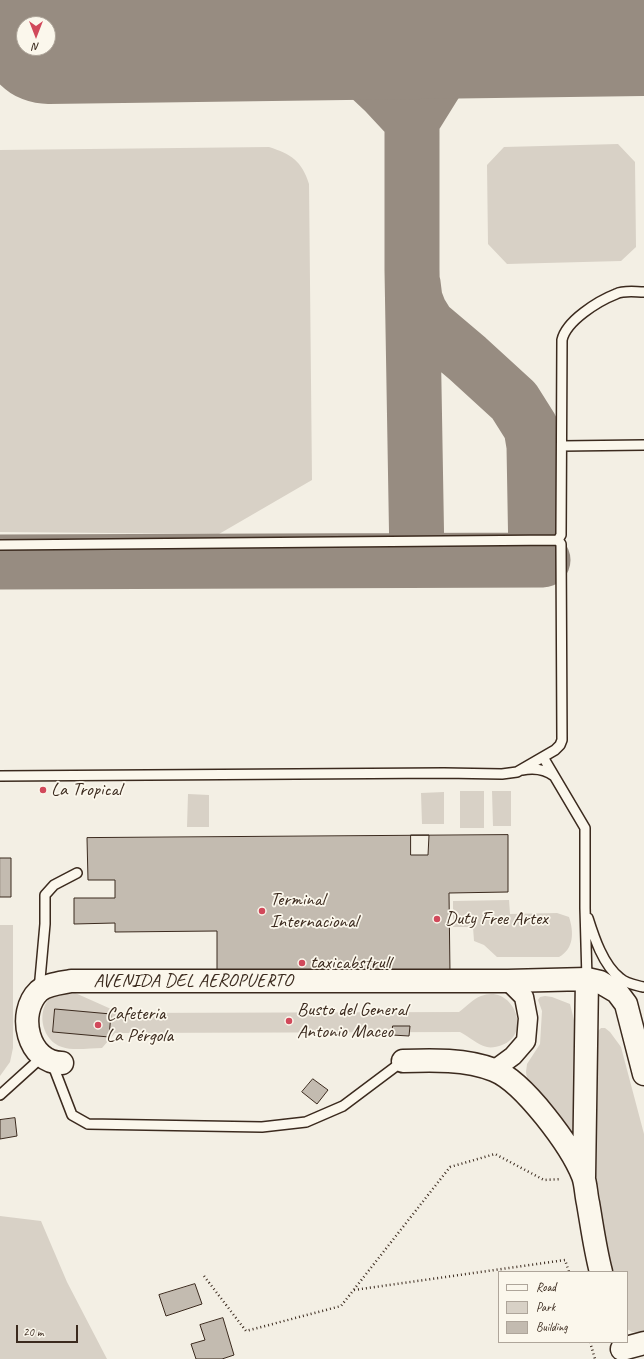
<!DOCTYPE html>
<meta charset="utf-8">
<style>
body{margin:0}
#map{position:relative;width:644px;height:1359px;overflow:hidden;background:#f3efe4;font-family:Caveat,sans-serif}
canvas{display:block}
.legend{position:absolute;left:498px;top:1271px;width:130px;height:72px;box-sizing:border-box;background:#fbf7ec;border:1px solid #aea59a;margin:0;padding:5px 7px;list-style:none;font-size:12px;color:#3b2a1e}
.legend li{display:flex;align-items:center;gap:8px;height:20px}
.legend b{width:20px;border:1px solid #aea59a}
.north{position:absolute;left:16px;top:16px;width:40px;height:40px;box-sizing:border-box;background:#fbf7ec;border:1px solid #aea59a;border-radius:50%;rotate:180deg;font-size:11px;font-weight:700;line-height:16px;text-align:center;color:#3b2a1e}
.north::after{content:'';display:block;margin:auto;width:14px;height:18px;background:#d1495b;clip-path:polygon(50% 0,100% 100%,50% 72%,0 100%)}
.scale{position:absolute;left:16px;top:1325px;width:62px;height:18px;box-sizing:border-box;border:2px solid #3b2a1e;border-top:0;padding-left:5px;font-size:12px;line-height:14px;white-space:nowrap;color:#3b2a1e;-webkit-text-stroke:3px #fbf7ec;paint-order:stroke}
</style>
<div id="map">
<canvas width="644" height="1359"></canvas>
<ul class="legend">
<li><b style="height:5px;background:#fbf7ec"></b>Road</li>
<li><b style="height:11px;background:#d8d1c6"></b>Park</li>
<li><b style="height:11px;background:#c3bbb0"></b>Building</li>
</ul>
<div class="north">N</div>
<div class="scale">20 m</div>
</div>
<script>
const g = document.querySelector('canvas').getContext('2d');
g.lineJoin = 'round';
function fill(path, color) { g.fillStyle = color; g.fill(path, 'evenodd'); }
function strokePath(path, color, width, dash) { g.strokeStyle = color; g.lineWidth = width; g.lineCap = dash ? 'butt' : 'round'; g.setLineDash(dash || []); g.stroke(path); }
function drawText(font, color, halo, rows, align = 'center') {
  g.font = font + ' Caveat,sans-serif'; g.lineWidth = 3.5; g.setLineDash([]); g.textBaseline = 'middle'; g.strokeStyle = halo; g.fillStyle = color; for (const [text, x, y, turn = 0] of rows) {
    g.save(); g.translate(x, y); g.rotate((+turn || 0) * Math.PI / 180); g.textAlign = isNaN(turn) ? turn : align; if (halo) g.strokeText(text, 0, 0); g.fillText(text, 0, 0); g.restore();
  }
}
fill(new Path2D(`
 M618 144 635 162 636 247 621 261 507 264 488 244 487 165 504 147Z
 M269 147C291 154 302 161 309 184L312 480 219 534 0 532V150Z
 M460 791H484V828H460Z
 M492 791H511V826H493Z
 M444 792V824H422L421 793Z
 M188 794 209 795V827H187Z
 M509 900 510 914 557 913 569 917C574 932 574 949 559 957H497L484 945 474 941 473 927H453V901Z
 M0 925H13V1048L10 1062 0 1076Z
 M64 988 120 1013 459 1012C466 1007 473 999 481 996 513 983 533 1034 502 1045 497 1047 491 1048 487 1047 478 1045 468 1036 460 1032L115 1033 102 1048C90 1048 73 1051 62 1047 43 1041 36 1014 49 999 53 994 58 991 64 988Z
 M545 996 552 997 570 1004 574 1020 576 1144 527 1079 526 1072 527 1064 540 1044 542 1011 538 1000 540 997Z
 M601 1028H605L610 1032 621 1047 644 1134V1333L632 1332 627 1329V1272H613L601 1220 596 1182 598 1031Z
 M0 1216 41 1221 67 1282 107 1359H0Z`), '#d8d1c6');
strokePath(new Path2D(`
 M264 31 309 40 351 60 385 92 412 121
 M413 283 415 299 420 312 428 325 467 358 514 401 531 428 534 446 536 560
 M417 560 412 270V121L445 68 455 58 492 39 553 28
 M0 562 543 560`), '#978c81', 55);
strokePath(new Path2D(`
 M48 35 644 27`), '#978c81', 138);
const building = new Path2D(`
 M411 835H429L428 855H411Z
 M508 835V892L449 893 450 974 217 975V931L115 932V923L74 924V898H115V880H88L87 838Z
 M0 858H11V897H0Z
 M55 1009 111 1014 109 1037 53 1032Z
 M393 1026H410L409 1036 392 1035Z
 M313 1079 328 1090 317 1104 302 1092Z
 M15 1118 17 1136 0 1139V1120Z
 M195 1284 202 1304 166 1316 159 1295Z
 M223 1318 234 1355 222 1359H196L191 1344 205 1340 200 1325Z`);
fill(building, '#c3bbb0');
strokePath(building, '#3b2a1e', 1);
const service = new Path2D(`
 M562 446 644 445
 M0 545 558 540 561 535 562 340C566 321 598 301 616 294 624 290 635 292 644 292
 M543 757 585 828V908L587 979
 M522 770C533 768 545 769 554 776
 M0 776 444 773 502 774 517 772 555 750 560 745 562 740 561 544 558 540
 M588 918C594 937 603 965 620 978 626 984 636 985 643 987
 M39 990 45 924V895L54 885 77 873
 M52 1063 72 1115 88 1124 262 1127 306 1122 343 1106 403 1061
 M0 1095 42 1057`);
const minor = new Path2D(`
 M494 1070 513 1056 526 1041 528 1018 524 997 508 981`);
const primary = new Path2D(`
 M403 1061C432 1060 466 1059 494 1070 524 1082 571 1146 583 1176 586 1184 586 1195 588 1203 592 1226 595 1249 601 1272
 M62 1063C28 1063 16 1013 39 991 47 984 61 983 71 981H508L587 979 600 982 617 992 626 1004 644 1074
 M584 1177 587 979
 M622 1349 644 1343`);
strokePath(service, '#3b2a1e', 12);
strokePath(minor, '#3b2a1e', 21);
strokePath(primary, '#3b2a1e', 25);
strokePath(new Path2D(`
 M204 1276 246 1331 341 1306 450 1167 495 1154 544 1180 561 1179
 M354 1290 565 1260 569 1272
 M590 1342 595 1359`), '#3b2a1e', 2.5, [1, 3]);
strokePath(service, '#fbf7ec', 9);
strokePath(minor, '#fbf7ec', 18);
strokePath(primary, '#fbf7ec', 22);
for (const [x, y, r, color] of [
 [43,790,4,"#d1495b"],
 [262,911,4,"#d1495b"],
 [437,919,4,"#d1495b"],
 [302,963,4,"#d1495b"],
 [289,1021,4,"#d1495b"],
 [98,1025,4,"#d1495b"]
]) { const dot = new Path2D(); dot.arc(x, y, r, 0, 2 * Math.PI); g.fillStyle = color; g.fill(dot); strokePath(dot, '#fbf7ec', 1.5); }
drawText('19px', '#3b2a1e', '#fbf7ec', [
 ["La Tropical",51,790],
 ["Terminal",270,900],
 ["Internacional",270,922],
 ["Duty Free Artex",445,919],
 ["taxicabstrull",310,963],
 ["Busto del General",297,1010],
 ["Antonio Maceo",297,1032],
 ["Cafeteria",106,1014],
 ["La Pérgola",106,1036]
], 'left');
drawText('19px', '#3b2a1e', '#fbf7ec', [
 ["AVENIDA DEL AEROPUERTO",193,981]
]);
</script>
